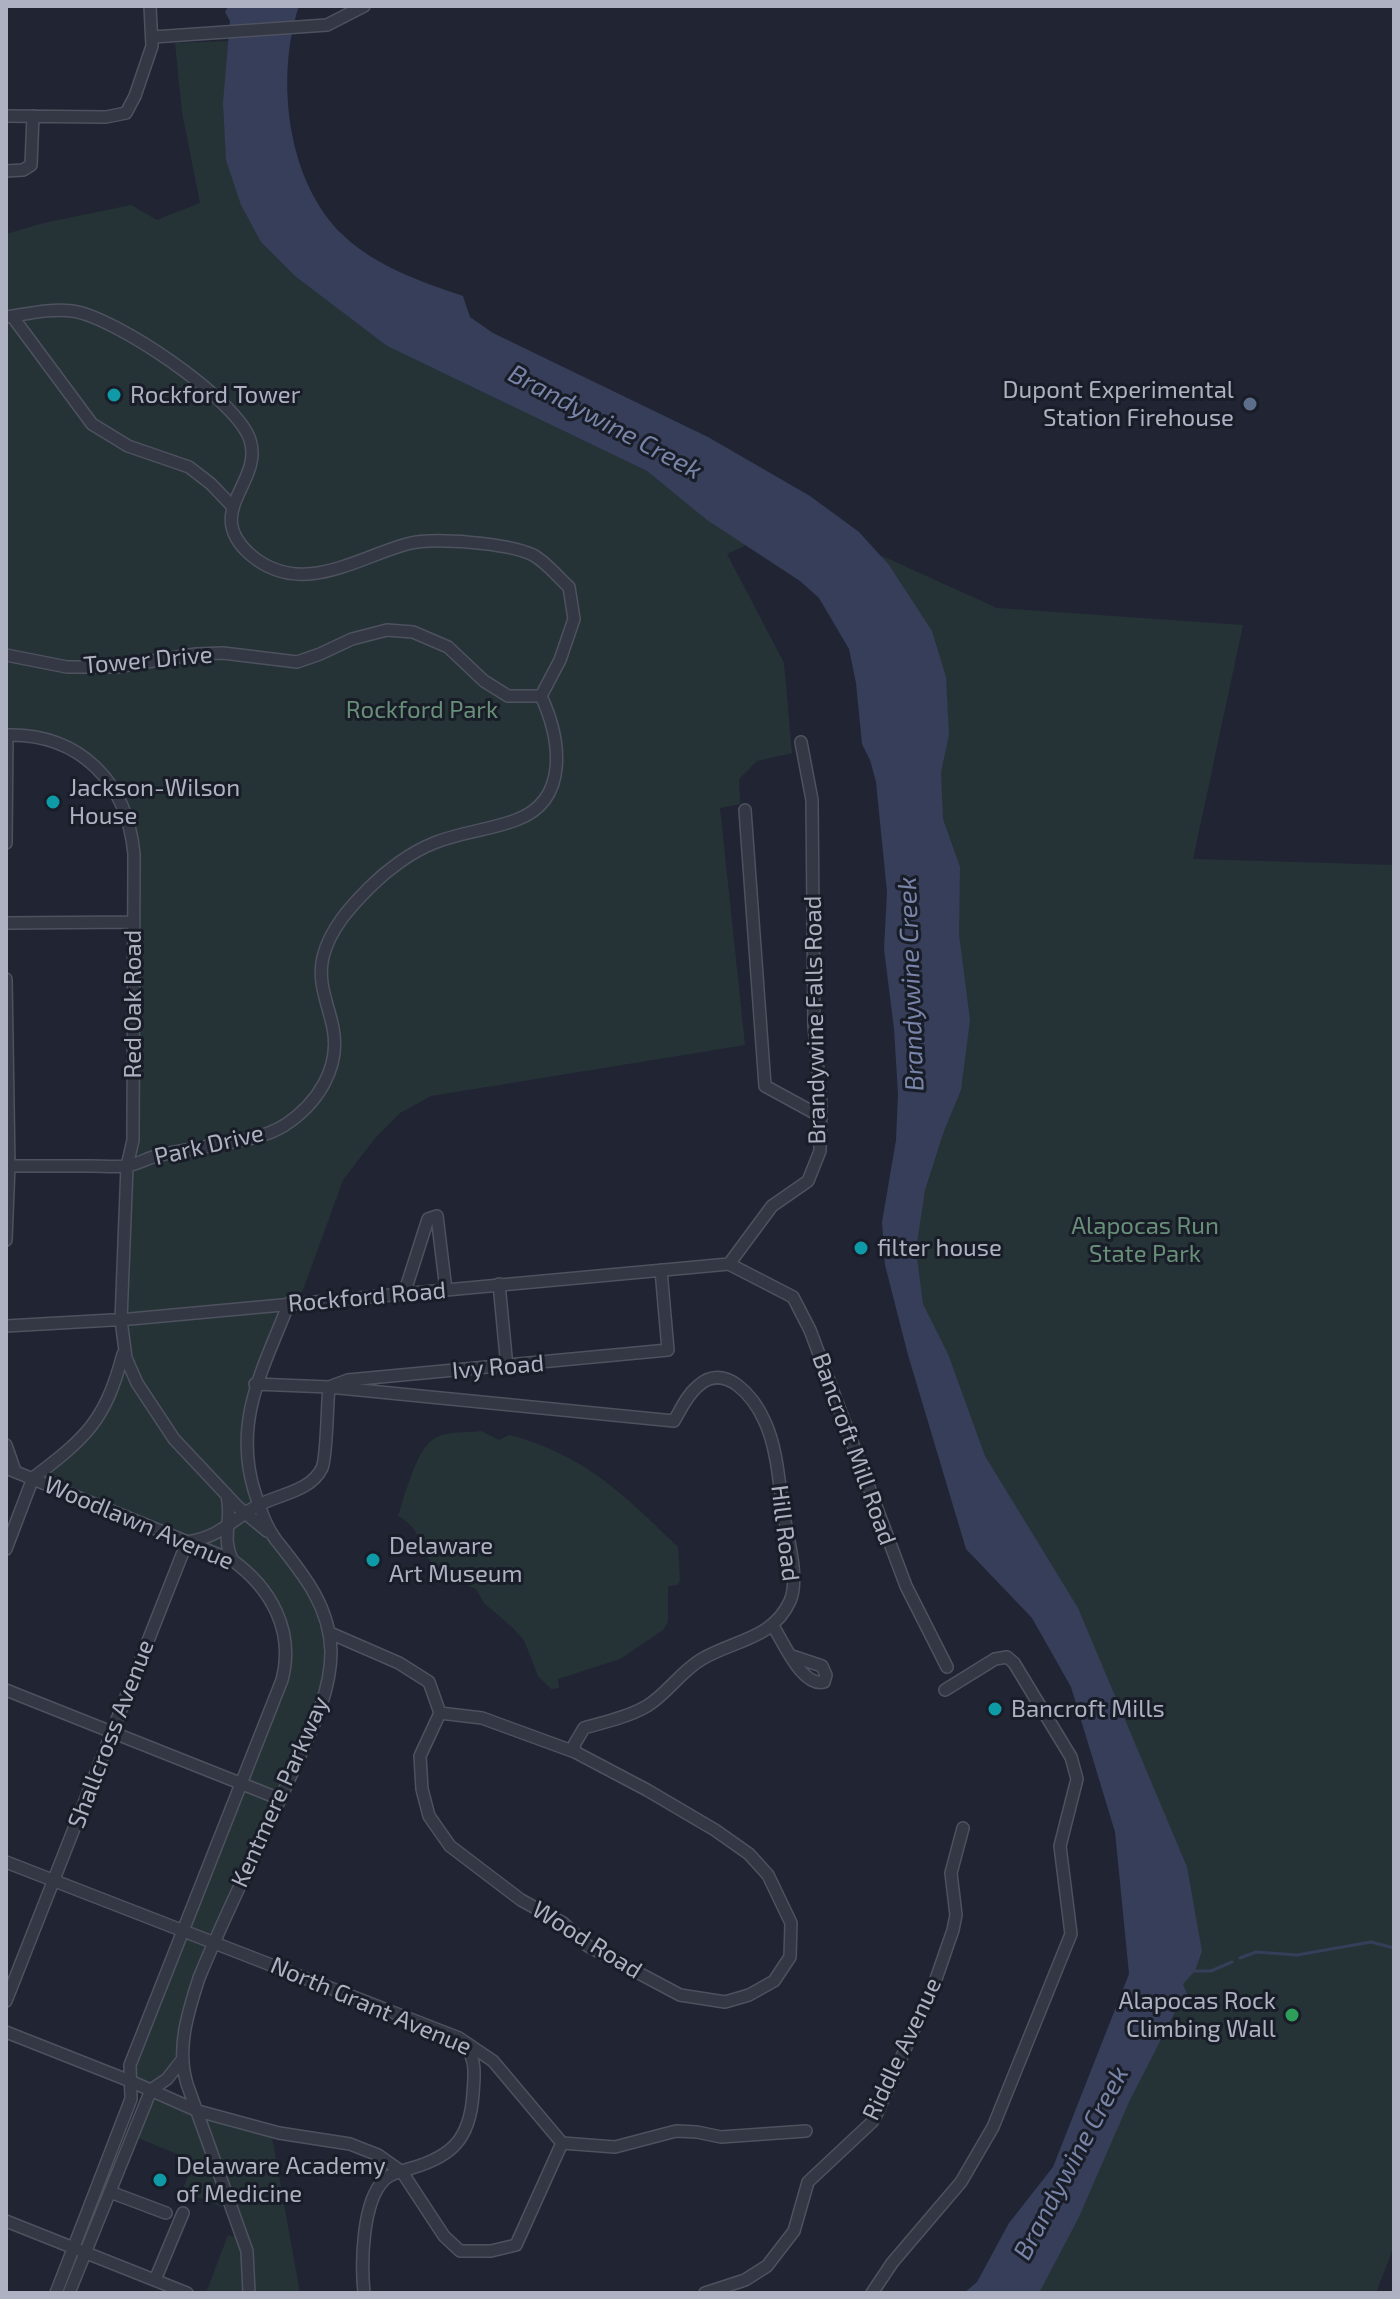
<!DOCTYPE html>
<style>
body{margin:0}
#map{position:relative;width:1400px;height:2299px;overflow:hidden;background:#212533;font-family:"Exo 2",sans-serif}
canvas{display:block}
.frame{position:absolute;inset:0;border:8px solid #aeb1c1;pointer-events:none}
</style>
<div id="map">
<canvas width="1400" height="2299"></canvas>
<div class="frame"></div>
</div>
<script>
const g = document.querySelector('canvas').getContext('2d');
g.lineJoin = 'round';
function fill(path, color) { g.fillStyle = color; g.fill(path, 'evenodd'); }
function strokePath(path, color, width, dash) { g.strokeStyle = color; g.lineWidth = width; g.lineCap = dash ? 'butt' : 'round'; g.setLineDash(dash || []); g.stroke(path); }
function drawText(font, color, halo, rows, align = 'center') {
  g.font = font + ' "Exo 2",sans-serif'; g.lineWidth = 6; g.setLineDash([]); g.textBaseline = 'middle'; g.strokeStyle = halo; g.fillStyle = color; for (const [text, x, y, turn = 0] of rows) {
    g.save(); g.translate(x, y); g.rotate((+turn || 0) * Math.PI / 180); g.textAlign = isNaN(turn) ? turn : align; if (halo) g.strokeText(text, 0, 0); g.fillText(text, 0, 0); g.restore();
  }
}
fill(new Path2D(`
 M229 41V55L261 242 296 277 387 346 647 471 707 519 746 545 727 554 784 663 792 753 757 761 739 779 740 804 720 808 745 1045 431 1096 400 1113 376 1137 343 1180 301 1295 289 1304 247 1426 259 1505 246 1513 267 1531 325 1616 327 1685 199 1978 182 2060 151 2090 271 2132 300 2293H206L228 2235 237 2238 223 2201 222 2207 182 2191 194 2161 133 2136 151 2090 130 2081 282 1680 283 1629 241 1566 33 1478 78 1442 119 1368 133 922 126 814 80 753 6 735V234L44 223 131 205 157 220 200 203 182 112 175 43Z
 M882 556 997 608 1243 625 1193 859 1394 865V2246L1376 2293H1001L1170 1972 1141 1835 896 1277 916 1105 871 571Z
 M481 1431 499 1440 509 1435C584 1454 624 1495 678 1547L680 1580 678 1585 668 1586V1622L663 1630 620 1659 558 1679 559 1688 551 1689 538 1676 524 1640 513 1628 484 1603 476 1589C463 1582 445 1580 435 1568 419 1549 422 1528 398 1516 405 1496 417 1445 437 1437 450 1431 467 1433 481 1431Z`), '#253337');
fill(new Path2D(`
 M228 6H299C275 78 287 182 343 235 375 266 422 282 463 296L470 317 493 333 708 437 810 496 859 532 889 565 932 631 946 677 949 735 941 772 943 819 960 867 959 934 970 1020 961 1090 944 1131 925 1190 916 1250 923 1304 948 1354 985 1456 1078 1608 1187 1867 1202 1951 1195 1971 1183 1984 1188 1996 1179 2004 1129 2102 1078 2219 1039 2293H964L977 2282 1009 2223 1053 2167 1129 1974 1115 1832 1071 1687 1032 1618 966 1549 908 1355 885 1265 882 1222 896 1140 898 1094 894 1029 884 949 887 892 876 782 870 760 862 744 856 683 849 649 819 598 800 581 707 520 647 471 387 346 296 277 261 242 241 205 226 160 223 103 230 21 225 12Z`), '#363e59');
strokePath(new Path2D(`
 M1240 1958 1256 1952 1297 1955 1371 1942 1394 1948
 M1194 1971H1211L1232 1962`), '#363e59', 3);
const minor = new Path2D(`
 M153 37 327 25 364 6
 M6 116 106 117 126 113 135 96 152 46 150 6
 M6 171 23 170 31 165 33 116
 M12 316 92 424 128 446 189 467 211 484 232 506
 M6 317C27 314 51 308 72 311 114 316 237 399 250 440 264 483 200 512 252 556 302 597 356 558 407 544 433 537 508 543 533 555 546 562 558 577 569 587L574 619 560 660 541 696
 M6 655 67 667H116L196 654 223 653 297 662 320 654 352 639 387 630 413 632 448 647 484 681 508 696H541
 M6 735C80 733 127 782 134 854L133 1140 127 1166 121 1320 126 1358 137 1383 174 1439 238 1507 267 1531
 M745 810 765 1086 820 1116
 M6 843 7 735
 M6 923 133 922
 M6 979 9 1166 6 1240
 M6 1166C34 1166 63 1166 91 1166 102 1166 116 1167 127 1166 137 1164 146 1159 156 1156 172 1152 188 1150 204 1147 231 1142 261 1140 285 1125 317 1104 341 1068 333 1028 328 1003 317 983 323 957 330 929 350 907 370 887 387 870 411 852 434 843 461 832 490 830 516 820 571 800 560 737 541 696
 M729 1264 772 1206 808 1181 820 1151 821 1105 814 1025 812 800 801 742
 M729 1264 793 1297 810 1330 906 1586 947 1667
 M499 1284 507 1367
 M404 1294 428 1219 437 1216 446 1290
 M6 1326 130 1319 729 1264
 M255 1384 329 1387 674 1421C681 1409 687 1395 698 1386 725 1361 754 1397 765 1422 777 1448 779 1482 783 1511 787 1534 800 1579 790 1601 773 1639 734 1640 702 1659 681 1671 667 1694 647 1706 628 1717 605 1722 584 1728L574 1745 575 1752
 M6 1445 15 1471
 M6 1468 232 1560C271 1588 295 1631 282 1680L130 2065 131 2099 56 2293
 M33 1478C87 1437 105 1421 123 1354
 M227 1496C233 1520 221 1536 232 1560
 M6 1549 33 1478
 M773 1626C784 1643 802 1687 824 1682L826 1675 822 1666 792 1656
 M330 1633 399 1663 429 1682 440 1713 420 1756 422 1789 429 1816 450 1846 521 1900 563 1923 588 1946 680 1995 725 2002 749 1995 774 1981 790 1957 791 1923 768 1875 749 1854 715 1830 647 1790 575 1752 482 1718 440 1713
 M6 1690 280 1799
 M6 1862 459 2038 493 2061 562 2143 615 2147 676 2131 697 2132 721 2137 806 2131
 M6 2001 187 1542C223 1536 230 1520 259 1505 280 1494 311 1491 322 1468 327 1457 327 1404 329 1387L348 1380 668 1350 661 1270
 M6 2032 130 2081 198 2111 279 2133 350 2144 378 2155 402 2172 444 2236 460 2251H491L516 2245 562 2143
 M110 2192 166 2213
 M6 2221 187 2293
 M155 2280 183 2213
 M69 2293 151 2090 167 2079 182 2060
 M249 2293 247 2251 187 2084C176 2049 188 2012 199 1978 226 1912 258 1849 287 1784 305 1743 331 1698 331 1652 330 1606 303 1574 276 1540 265 1525 260 1508 254 1490 233 1420 264 1367 289 1303
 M364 2293C361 2263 362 2202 384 2180 390 2173 403 2171 412 2168 453 2156 470 2138 473 2094 474 2077 477 2061 466 2047
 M705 2293 745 2280 767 2266 794 2231 808 2182 872 2122 877 2113 936 1979 953 1930 956 1915 951 1873 963 1828
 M872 2293 892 2263 961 2182 993 2127 1071 1934 1060 1846 1077 1779 1071 1757 1014 1663 1007 1657 995 1659 945 1690`);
strokePath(minor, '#4e525f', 14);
strokePath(minor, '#343744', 11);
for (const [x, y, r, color] of [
 [114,395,8,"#0f9aa8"],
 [1250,404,8,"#5c6f8a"],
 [53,802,8,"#0f9aa8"],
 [861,1248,8,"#0f9aa8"],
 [373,1560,8,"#0f9aa8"],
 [995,1709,8,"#0f9aa8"],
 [1292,2015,8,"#2e9e5b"],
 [160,2180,8,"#0f9aa8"]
]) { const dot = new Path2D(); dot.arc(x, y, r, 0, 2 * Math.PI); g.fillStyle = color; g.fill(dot); strokePath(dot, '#191d28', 3); }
drawText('24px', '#aeb1c1', '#191d28', [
 ["Dupont Experimental",1234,390,"right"],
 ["Station Firehouse",1234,418,"right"],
 ["Rockford Tower",130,395],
 ["Jackson-Wilson",69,788],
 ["House",69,816],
 ["filter house",877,1248],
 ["Delaware",389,1546],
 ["Art Museum",389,1574],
 ["Bancroft Mills",1011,1709],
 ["Alapocas Rock",1276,2001,"right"],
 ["Climbing Wall",1276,2029,"right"],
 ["Delaware Academy",176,2166],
 ["of Medicine",176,2194]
], 'left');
drawText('24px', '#aeb1c1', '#191d28', [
 ["Tower Drive",148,660,-5],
 ["Red Oak Road",133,1004,-90],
 ["Brandywine Falls Road",815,1020,-91],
 ["Park Drive",209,1145,-13],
 ["Rockford Road",367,1297,-5],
 ["Ivy Road",498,1367,-5],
 ["Bancroft Mill Road",854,1449,70],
 ["Woodlawn Avenue",139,1523,23],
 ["Hill Road",785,1533,83],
 ["Shallcross Avenue",111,1734,-69],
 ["Kentmere Parkway",280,1792,-66],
 ["Wood Road",587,1940,32],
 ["North Grant Avenue",371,2006,23],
 ["Riddle Avenue",902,2049,-65]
]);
drawText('24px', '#688f78', '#191d28', [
 ["Rockford Park",422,710],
 ["Alapocas Run",1145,1226],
 ["State Park",1145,1254]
]);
drawText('italic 26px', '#7884a8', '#191d28', [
 ["Brandywine Creek",605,422,28],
 ["Brandywine Creek",911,984,-92],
 ["Brandywine Creek",1071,2163,-62]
]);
</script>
